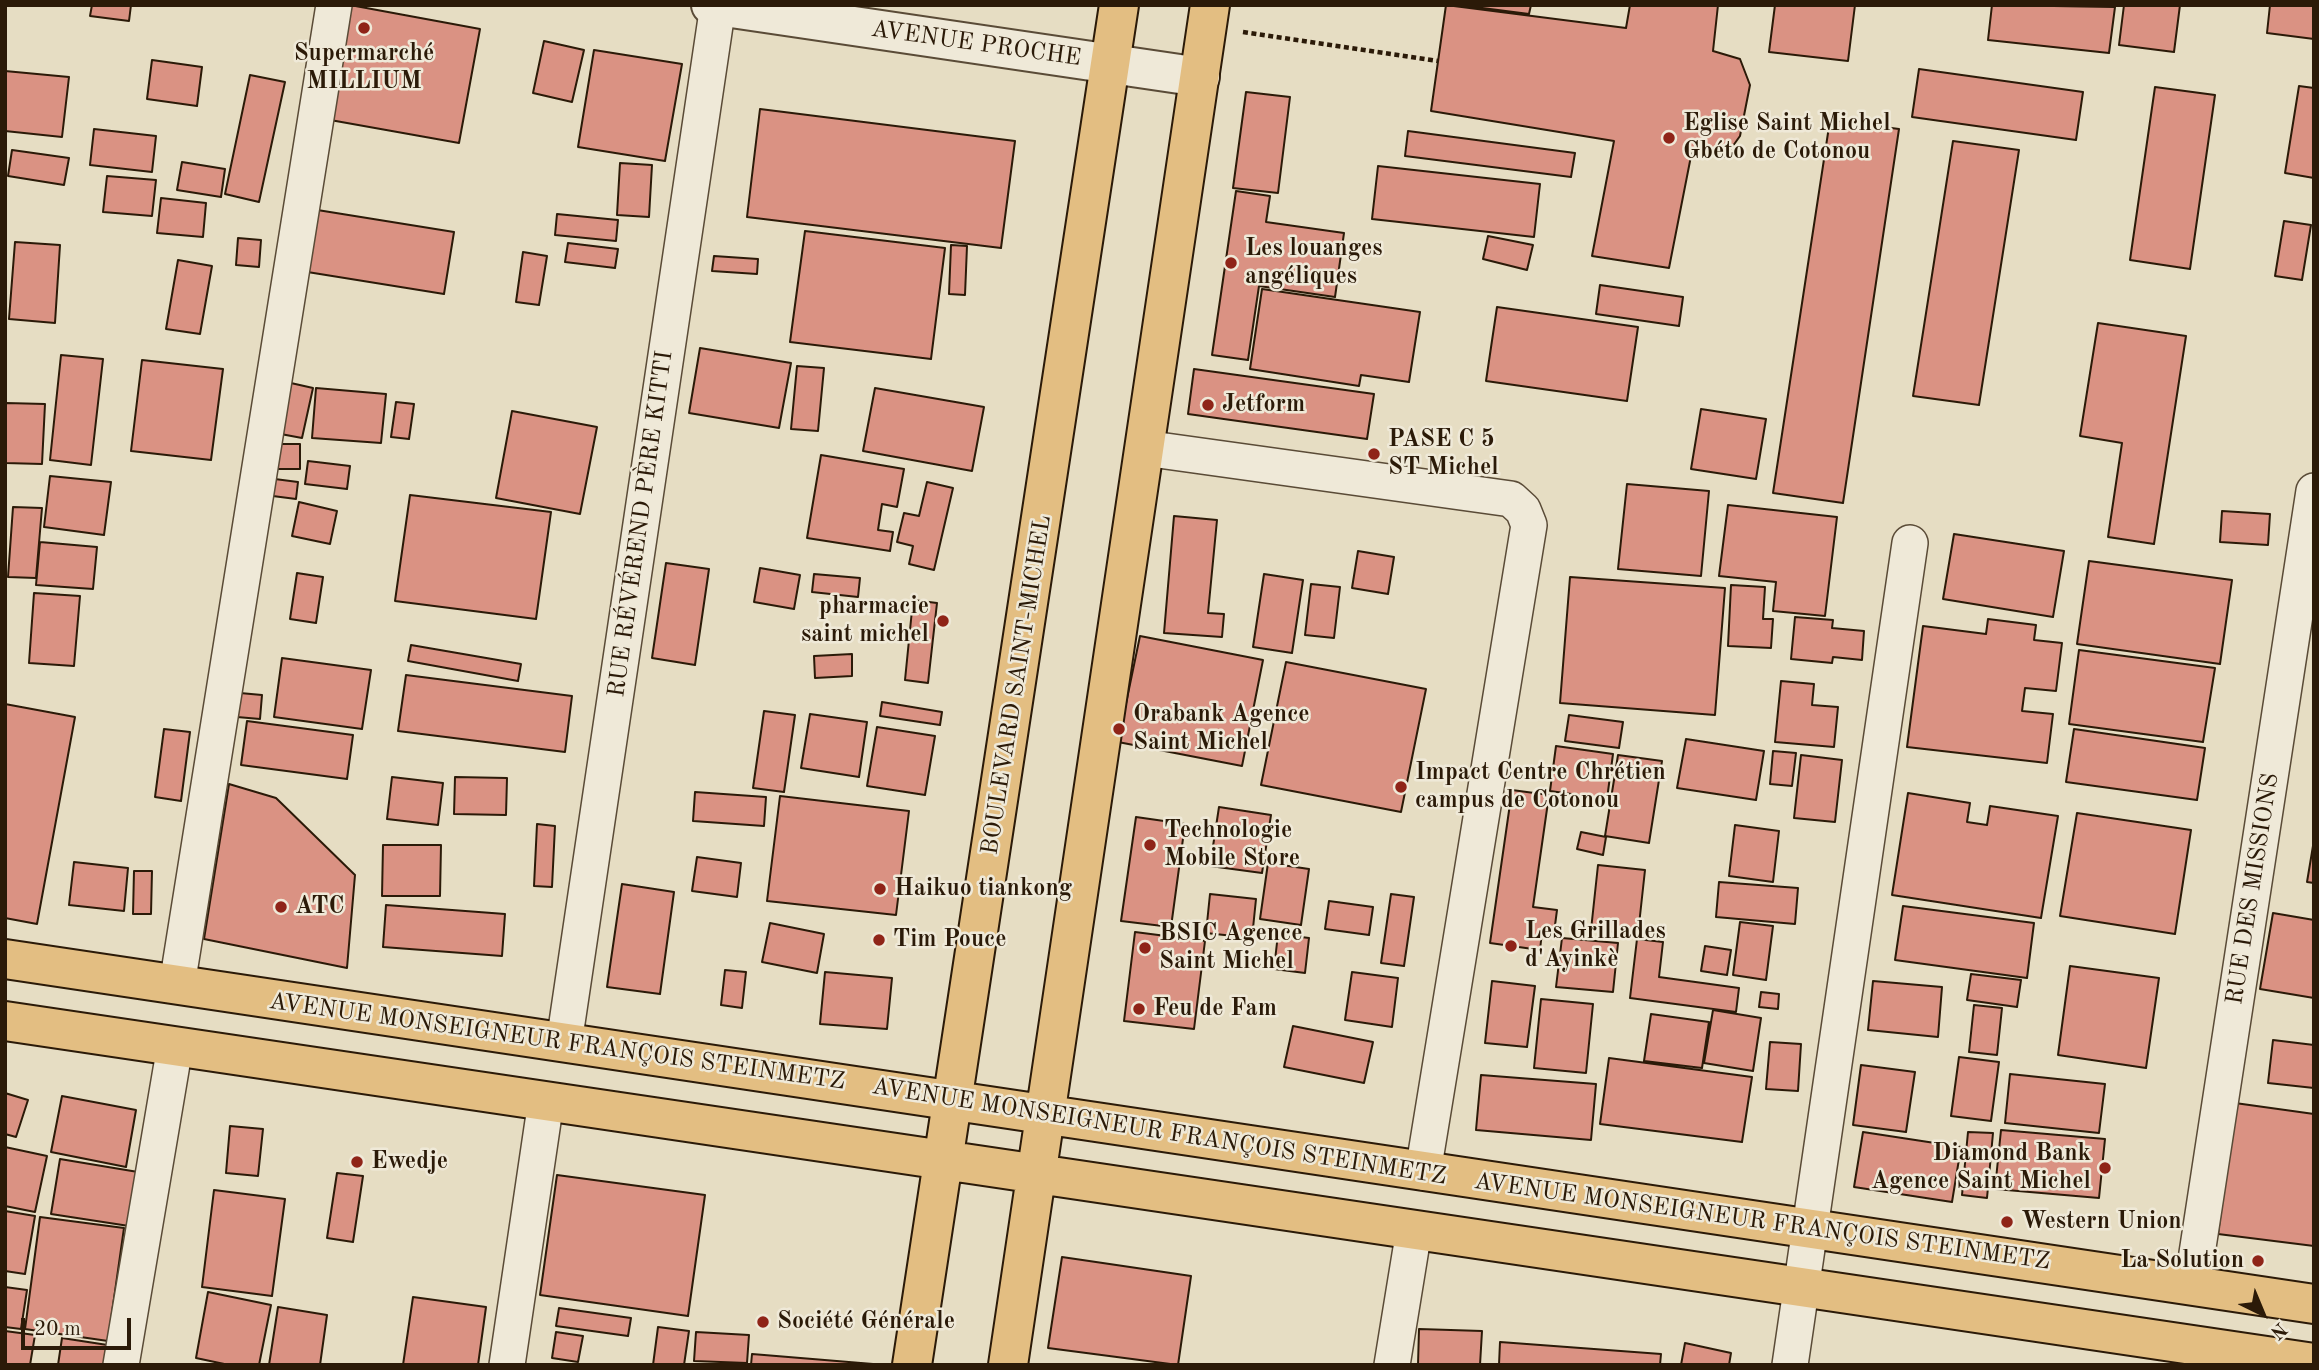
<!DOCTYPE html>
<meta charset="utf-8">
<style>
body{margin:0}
#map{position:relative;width:2319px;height:1370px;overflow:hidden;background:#e6ddc3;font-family:"Old Standard TT",serif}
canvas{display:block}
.frame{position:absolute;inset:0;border:7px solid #2b1a08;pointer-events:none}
.north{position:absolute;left:2228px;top:1279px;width:70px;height:70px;-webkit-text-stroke:5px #efe9d8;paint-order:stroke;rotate:137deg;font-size:19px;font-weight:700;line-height:28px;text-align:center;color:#2b1a08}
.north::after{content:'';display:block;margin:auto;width:24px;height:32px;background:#2b1a08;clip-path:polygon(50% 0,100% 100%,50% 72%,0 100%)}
.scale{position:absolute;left:21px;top:1318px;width:110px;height:32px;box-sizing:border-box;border:4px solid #2b1a08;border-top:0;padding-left:9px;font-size:21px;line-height:24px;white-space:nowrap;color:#2b1a08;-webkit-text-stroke:5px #efe9d8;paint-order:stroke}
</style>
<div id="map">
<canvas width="2319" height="1370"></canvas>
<div class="frame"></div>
<div class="north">N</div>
<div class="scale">20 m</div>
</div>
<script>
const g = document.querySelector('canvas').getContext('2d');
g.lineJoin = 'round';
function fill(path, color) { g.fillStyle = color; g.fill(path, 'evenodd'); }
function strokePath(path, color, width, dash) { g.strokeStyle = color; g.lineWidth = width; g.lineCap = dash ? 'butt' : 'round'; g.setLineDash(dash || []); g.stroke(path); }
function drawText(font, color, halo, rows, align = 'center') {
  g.font = font + ' "Old Standard TT",serif'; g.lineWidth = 5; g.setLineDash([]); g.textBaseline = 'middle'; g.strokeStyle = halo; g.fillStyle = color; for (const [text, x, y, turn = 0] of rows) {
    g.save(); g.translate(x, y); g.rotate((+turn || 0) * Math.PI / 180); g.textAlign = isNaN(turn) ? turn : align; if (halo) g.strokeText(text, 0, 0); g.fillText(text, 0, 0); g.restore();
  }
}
const building = new Path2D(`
 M92 5H131L129 21 90 16Z
 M350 5 480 29 459 143 319 118Z
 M1446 5 1626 28 1630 5H1718L1713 51 1740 59 1750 85 1740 136 1725 157 1692 151 1669 268 1592 256 1614 141 1431 111Z
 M1459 5H1531L1529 14Z
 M1775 5H1855L1848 61 1769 52Z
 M1992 5 2115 7 2109 53 1988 40Z
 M2124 5H2180L2174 52 2119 45Z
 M2270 5H2314V39L2267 33Z
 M544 41 584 50 572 102 533 93Z
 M594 50 682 64 665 161 578 147Z
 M152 60 202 67 197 106 147 99Z
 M1919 69 2083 92 2076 140 1912 117Z
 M5 71 69 77 62 137 5 131Z
 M250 75 285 82 259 202 225 194Z
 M2299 86 2314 88V178L2285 173Z
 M2155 87 2215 95 2190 269 2130 260Z
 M1246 92 1290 97 1278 193 1233 188Z
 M760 109 1015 141 1001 248 747 217Z
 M1830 120 1899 129 1843 503 1773 493Z
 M94 129 156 136 152 172 90 165Z
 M1408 131 1575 153 1571 177 1405 156Z
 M1953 141 2019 150 1979 405 1913 396Z
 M12 150 69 158 64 185 8 176Z
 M182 162 225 169 221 197 177 190Z
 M620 163 652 165 649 217 617 215Z
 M1378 166 1540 184 1534 237 1372 219Z
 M107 176 156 180 152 216 103 212Z
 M1236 191 1270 196 1266 222 1344 233 1335 297 1259 286 1248 360 1212 355Z
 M161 198 206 203 203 237 157 233Z
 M305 208 454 232 444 294 295 270Z
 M557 214 618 220 616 241 555 235Z
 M2284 221 2311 225 2302 280 2275 276Z
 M805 231 945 248 931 359 790 342Z
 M1488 236 1533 245 1527 270 1483 259Z
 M238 238 261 240 259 267 236 265Z
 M15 242 60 245 55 323 9 319Z
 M568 243 618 249 615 268 565 262Z
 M951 245 967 246 965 295 949 294Z
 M523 252 547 256 539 305 516 302Z
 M714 256 758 259 757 274 712 271Z
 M178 260 212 266 200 334 166 329Z
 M1600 285 1683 297 1679 326 1596 314Z
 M1262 289 1420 312 1409 382 1361 375 1359 386 1250 369Z
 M1497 307 1638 327 1627 401 1486 381Z
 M2098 323 2186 336 2154 544 2108 537 2122 443 2080 436Z
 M700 348 791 363 779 428 689 413Z
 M61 355 103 359 91 465 50 460Z
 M142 360 223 369 211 460 131 451Z
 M797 366 824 368 818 431 791 429Z
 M1194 369 1374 394 1367 439 1188 414Z
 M282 381 313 388 302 438 270 432Z
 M316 388 386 394 381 443 312 438Z
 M875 388 984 407 972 471 863 451Z
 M396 402 414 404 409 439 391 437Z
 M6 403 45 404 42 464 5 463Z
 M1701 409 1766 419 1756 479 1691 469Z
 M512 411 597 427 580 514 496 498Z
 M275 444H300V469H274Z
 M821 455 904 469 897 507 882 504 878 530 893 532 890 551 807 538Z
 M308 461 350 466 347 489 305 484Z
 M50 476 111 482 104 535 44 527Z
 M267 478 298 482 296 499 265 495Z
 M927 482 953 488 934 570 909 564 913 546 897 542 904 513 919 516Z
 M1627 484 1709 491 1701 576 1618 569Z
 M410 495 551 512 536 619 395 601Z
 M299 502 337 511 330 544 292 536Z
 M1728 505 1837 517 1825 616 1773 611 1776 582 1719 576Z
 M13 507 42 508 36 578 8 577Z
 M2222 511 2270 514 2268 545 2220 542Z
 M1174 516 1217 520 1208 613 1224 614 1222 637 1164 633Z
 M1954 534 2064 551 2053 617 1943 599Z
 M40 542 97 547 93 589 36 585Z
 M1358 551 1394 557 1388 594 1352 588Z
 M2089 561 2232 580 2220 664 2077 644Z
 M666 563 709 569 695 665 652 658Z
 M760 568 800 575 794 609 754 602Z
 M297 573 323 577 316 623 290 619Z
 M814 574 860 578 858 597 812 592Z
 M1264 574 1303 580 1292 653 1253 647Z
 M1570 577 1725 588 1715 715 1560 703Z
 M1311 584 1340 587 1334 638 1305 635Z
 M1731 585 1765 587 1763 619H1773L1771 648 1728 646Z
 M34 593 80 596 74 666 29 663Z
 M913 600 937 603 928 683 905 680Z
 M1795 617 1833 620 1832 628 1864 631 1862 660 1833 657 1832 663 1791 659Z
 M1988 619 2036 625 2034 640 2062 643 2056 691 2025 688 2022 711 2053 714 2047 763 1907 747 1923 626 1986 634Z
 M1140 636 1263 660 1242 766 1118 742Z
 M411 645 521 664 518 681 408 661Z
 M2079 650 2215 668 2203 742 2069 724Z
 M852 654V676L815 678 814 656Z
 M282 658 371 670 362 729 274 717Z
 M1286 662 1426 689 1401 812 1261 785Z
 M406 675 572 696 565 752 398 731Z
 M1781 681 1814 684 1812 705 1838 707 1834 747 1775 742Z
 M240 693 262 695 260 719 237 717Z
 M882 702 942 712 940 725 880 716Z
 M5 704 75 717 37 924 5 918Z
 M764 711 795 715 784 792 753 788Z
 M810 714 867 722 859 777 801 768Z
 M1569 715 1623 722 1619 748 1565 741Z
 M247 721 353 735 347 779 241 765Z
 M877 727 935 736 925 795 867 786Z
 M164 729 190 732 181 801 155 797Z
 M2074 729 2205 748 2197 800 2066 782Z
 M1686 739 1764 751 1756 800 1677 788Z
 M1556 746 1613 754 1607 799 1550 791Z
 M1773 751 1796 753 1792 786 1770 784Z
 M1618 755 1662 761 1649 843 1605 836Z
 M1801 755 1842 760 1835 822 1794 818Z
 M392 777 443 783 438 825 387 819Z
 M455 777 507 778 506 815 454 814Z
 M229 784 276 798 355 875 347 968 204 939Z
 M1512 790 1549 795 1533 907 1557 910 1554 933 1542 932 1540 950 1490 943Z
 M695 792 766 797 764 826 693 821Z
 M1908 793 1970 803 1967 822 1987 825 1990 806 2058 816 2041 918 1892 895Z
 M780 796 909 811 896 915 767 901Z
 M1219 807 1271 815 1262 873 1210 866Z
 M2077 813 2191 830 2175 934 2060 916Z
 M1136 817 1185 824 1171 927 1121 921Z
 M537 824 555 826 552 887 534 886Z
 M1735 825 1779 831 1773 882 1729 876Z
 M1581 832 1606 837 1603 855 1577 849Z
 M2314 840V883L2307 882Z
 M383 845H441L440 896H382Z
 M697 857 741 863 737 897 692 891Z
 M74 862 128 868 124 911 69 905Z
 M1268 863 1309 869 1301 925 1260 919Z
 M1598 865 1645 870 1638 934 1591 930Z
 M134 871H152L151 914H133Z
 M1719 882 1798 888 1795 924 1716 917Z
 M622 884 674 892 660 994 607 987Z
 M1210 894 1256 899 1252 938 1206 933Z
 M1391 894 1414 897 1404 966 1381 963Z
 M1329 901 1373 907 1369 935 1325 929Z
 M386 905 505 914 502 956 383 947Z
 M1903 906 2034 923 2027 978 1895 960Z
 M2273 913 2314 920V998L2260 989Z
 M1740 922 1773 926 1766 980 1733 975Z
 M770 923 824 934 817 973 762 962Z
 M1135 932 1205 941 1194 1029 1124 1021Z
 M1278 934 1309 938 1305 973 1274 969Z
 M1562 938 1618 943 1613 992 1556 987Z
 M1637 939 1663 942 1659 977 1739 988 1736 1012 1630 998Z
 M1705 946 1731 950 1727 975 1701 971Z
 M2070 966 2159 978 2146 1068 2058 1055Z
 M725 970 746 972 742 1008 721 1005Z
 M825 972 892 978 887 1029 820 1024Z
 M1352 972 1398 978 1392 1027 1345 1020Z
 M1971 974 2021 980 2017 1007 1967 1000Z
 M1492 981 1535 986 1527 1047 1485 1043Z
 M1873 981 1942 987 1938 1037 1868 1030Z
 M1761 992 1779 994 1778 1009 1759 1007Z
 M1541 999 1593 1004 1586 1073 1534 1068Z
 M1974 1005 2002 1008 1997 1055 1969 1052Z
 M1713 1010 1761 1018 1753 1071 1704 1063Z
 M1651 1014 1709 1022 1702 1068 1644 1061Z
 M1293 1026 1373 1042 1364 1083 1284 1067Z
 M2273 1040 2314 1045V1088L2268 1083Z
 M1770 1042 1801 1044 1798 1091 1766 1089Z
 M1959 1057 1999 1062 1991 1121 1951 1116Z
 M1609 1058 1752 1077 1742 1142 1600 1124Z
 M1861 1065 1915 1072 1906 1132 1853 1125Z
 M2010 1074 2105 1084 2099 1133 2005 1123Z
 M1481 1075 1596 1084 1591 1140 1476 1130Z
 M5 1093 28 1100 16 1137 5 1134Z
 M62 1096 136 1110 126 1167 51 1152Z
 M2235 1103 2314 1114V1246L2218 1234Z
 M230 1126 263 1129 258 1176 226 1173Z
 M2001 1130 2105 1139 2099 1198 1995 1189Z
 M1863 1132 1961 1147 1952 1202 1854 1187Z
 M1968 1132 1993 1133 1987 1198 1962 1195Z
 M5 1147 47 1156 35 1212 5 1206Z
 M60 1159 138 1172 129 1226 51 1214Z
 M337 1173 363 1176 353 1242 327 1238Z
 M557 1175 705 1195 688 1316 540 1295Z
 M214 1190 285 1199 272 1296 202 1287Z
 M5 1211 35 1216 25 1274 5 1271Z
 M40 1217 124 1228 108 1341 25 1329Z
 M1062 1257 1191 1276 1178 1365 1048 1348Z
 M5 1287 27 1290 21 1329 5 1327Z
 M208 1292 271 1305 259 1365H229L196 1358Z
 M413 1297 486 1307 478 1365H403Z
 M278 1307 327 1315 320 1365H269Z
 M559 1308 631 1318 628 1336 556 1326Z
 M658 1327 689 1331 684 1365H653Z
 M1419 1329 1482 1331 1480 1365H1418Z
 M5 1331 35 1335 30 1365H5Z
 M556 1332 583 1336 578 1362 552 1358Z
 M696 1332 749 1335 747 1363 694 1361Z
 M62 1338 114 1346 111 1365H58Z
 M1500 1342 1661 1354 1660 1365H1499Z
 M1685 1343 1731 1353 1729 1365H1681Z
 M752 1354 873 1364 751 1365Z`);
fill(building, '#da9283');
strokePath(building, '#2b1a08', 2);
const minor = new Path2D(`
 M1144 448 1511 499 1523 510 1529 525 1423 1172
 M177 985 334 5
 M564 1043 718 5
 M2192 1286 2314 491
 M121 1365 175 1046
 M507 1365 546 1101
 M1392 1365 1414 1230
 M1790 1365 1910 543`);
const tertiary = new Path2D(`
 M711 5 1200 77`);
const primary = new Path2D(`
 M5 959 2314 1304
 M5 1021 2314 1363
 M912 1365 1119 5
 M1008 1365 1210 5`);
strokePath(minor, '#5a4b37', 38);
strokePath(tertiary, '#5a4b37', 42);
strokePath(primary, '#2b1a08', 42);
strokePath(new Path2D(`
 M1243 32 1438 61`), '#2b1a08', 4.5, [5, 3.5]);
strokePath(minor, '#efe9d8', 35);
strokePath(tertiary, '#efe9d8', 38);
strokePath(primary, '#e3be82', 38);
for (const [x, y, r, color] of [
 [364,28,7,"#8f2418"],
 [1669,138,7,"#8f2418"],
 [1231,263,7,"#8f2418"],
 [1208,405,7,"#8f2418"],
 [1374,454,7,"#8f2418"],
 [943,621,7,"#8f2418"],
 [1119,729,7,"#8f2418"],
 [1401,787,7,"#8f2418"],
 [1150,845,7,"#8f2418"],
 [880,889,7,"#8f2418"],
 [281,907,7,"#8f2418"],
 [879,940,7,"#8f2418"],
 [1511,946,7,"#8f2418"],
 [1145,948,7,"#8f2418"],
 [1139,1009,7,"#8f2418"],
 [357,1162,7,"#8f2418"],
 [2105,1168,7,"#8f2418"],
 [2007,1222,7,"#8f2418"],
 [2258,1261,7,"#8f2418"],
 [763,1322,7,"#8f2418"]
]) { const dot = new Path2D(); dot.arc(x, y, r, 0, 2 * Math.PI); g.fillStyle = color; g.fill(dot); strokePath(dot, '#efe9d8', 2.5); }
drawText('24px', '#2b1a08', '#efe9d8', [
 ["AVENUE PROCHE",976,44,8],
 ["RUE RÉVÉREND PÈRE KITTI",641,524,-82],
 ["BOULEVARD SAINT-MICHEL",1017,685,-81],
 ["RUE DES MISSIONS",2253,889,-81],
 ["AVENUE MONSEIGNEUR FRANÇOIS STEINMETZ",557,1042,8],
 ["AVENUE MONSEIGNEUR FRANÇOIS STEINMETZ",1159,1132,9],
 ["AVENUE MONSEIGNEUR FRANÇOIS STEINMETZ",1762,1222,8]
]);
drawText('bold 24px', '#2b1a08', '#efe9d8', [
 ["Supermarché",364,54,"center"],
 ["MILLIUM",364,82,"center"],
 ["Eglise Saint Michel",1683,124],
 ["Gbéto de Cotonou",1683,152],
 ["Les louanges",1245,249],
 ["angéliques",1245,277],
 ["Jetform",1222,405],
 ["PASE C 5",1388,440],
 ["ST Michel",1388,468],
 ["pharmacie",929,607,"right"],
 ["saint michel",929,635,"right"],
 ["Orabank Agence",1133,715],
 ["Saint Michel",1133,743],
 ["Impact Centre Chrétien",1415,773],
 ["campus de Cotonou",1415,801],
 ["Technologie",1164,831],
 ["Mobile Store",1164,859],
 ["Haikuo tiankong",894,889],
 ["ATC",295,907],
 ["Les Grillades",1525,932],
 ["d'Ayinkè",1525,960],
 ["BSIC Agence",1159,934],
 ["Saint Michel",1159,962],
 ["Tim Pouce",893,940],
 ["Feu de Fam",1153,1009],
 ["Diamond Bank",2091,1154,"right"],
 ["Agence Saint Michel",2091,1182,"right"],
 ["Ewedje",371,1162],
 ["Western Union",2021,1222],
 ["La Solution",2244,1261,"right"],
 ["Société Générale",777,1322]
], 'left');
</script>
